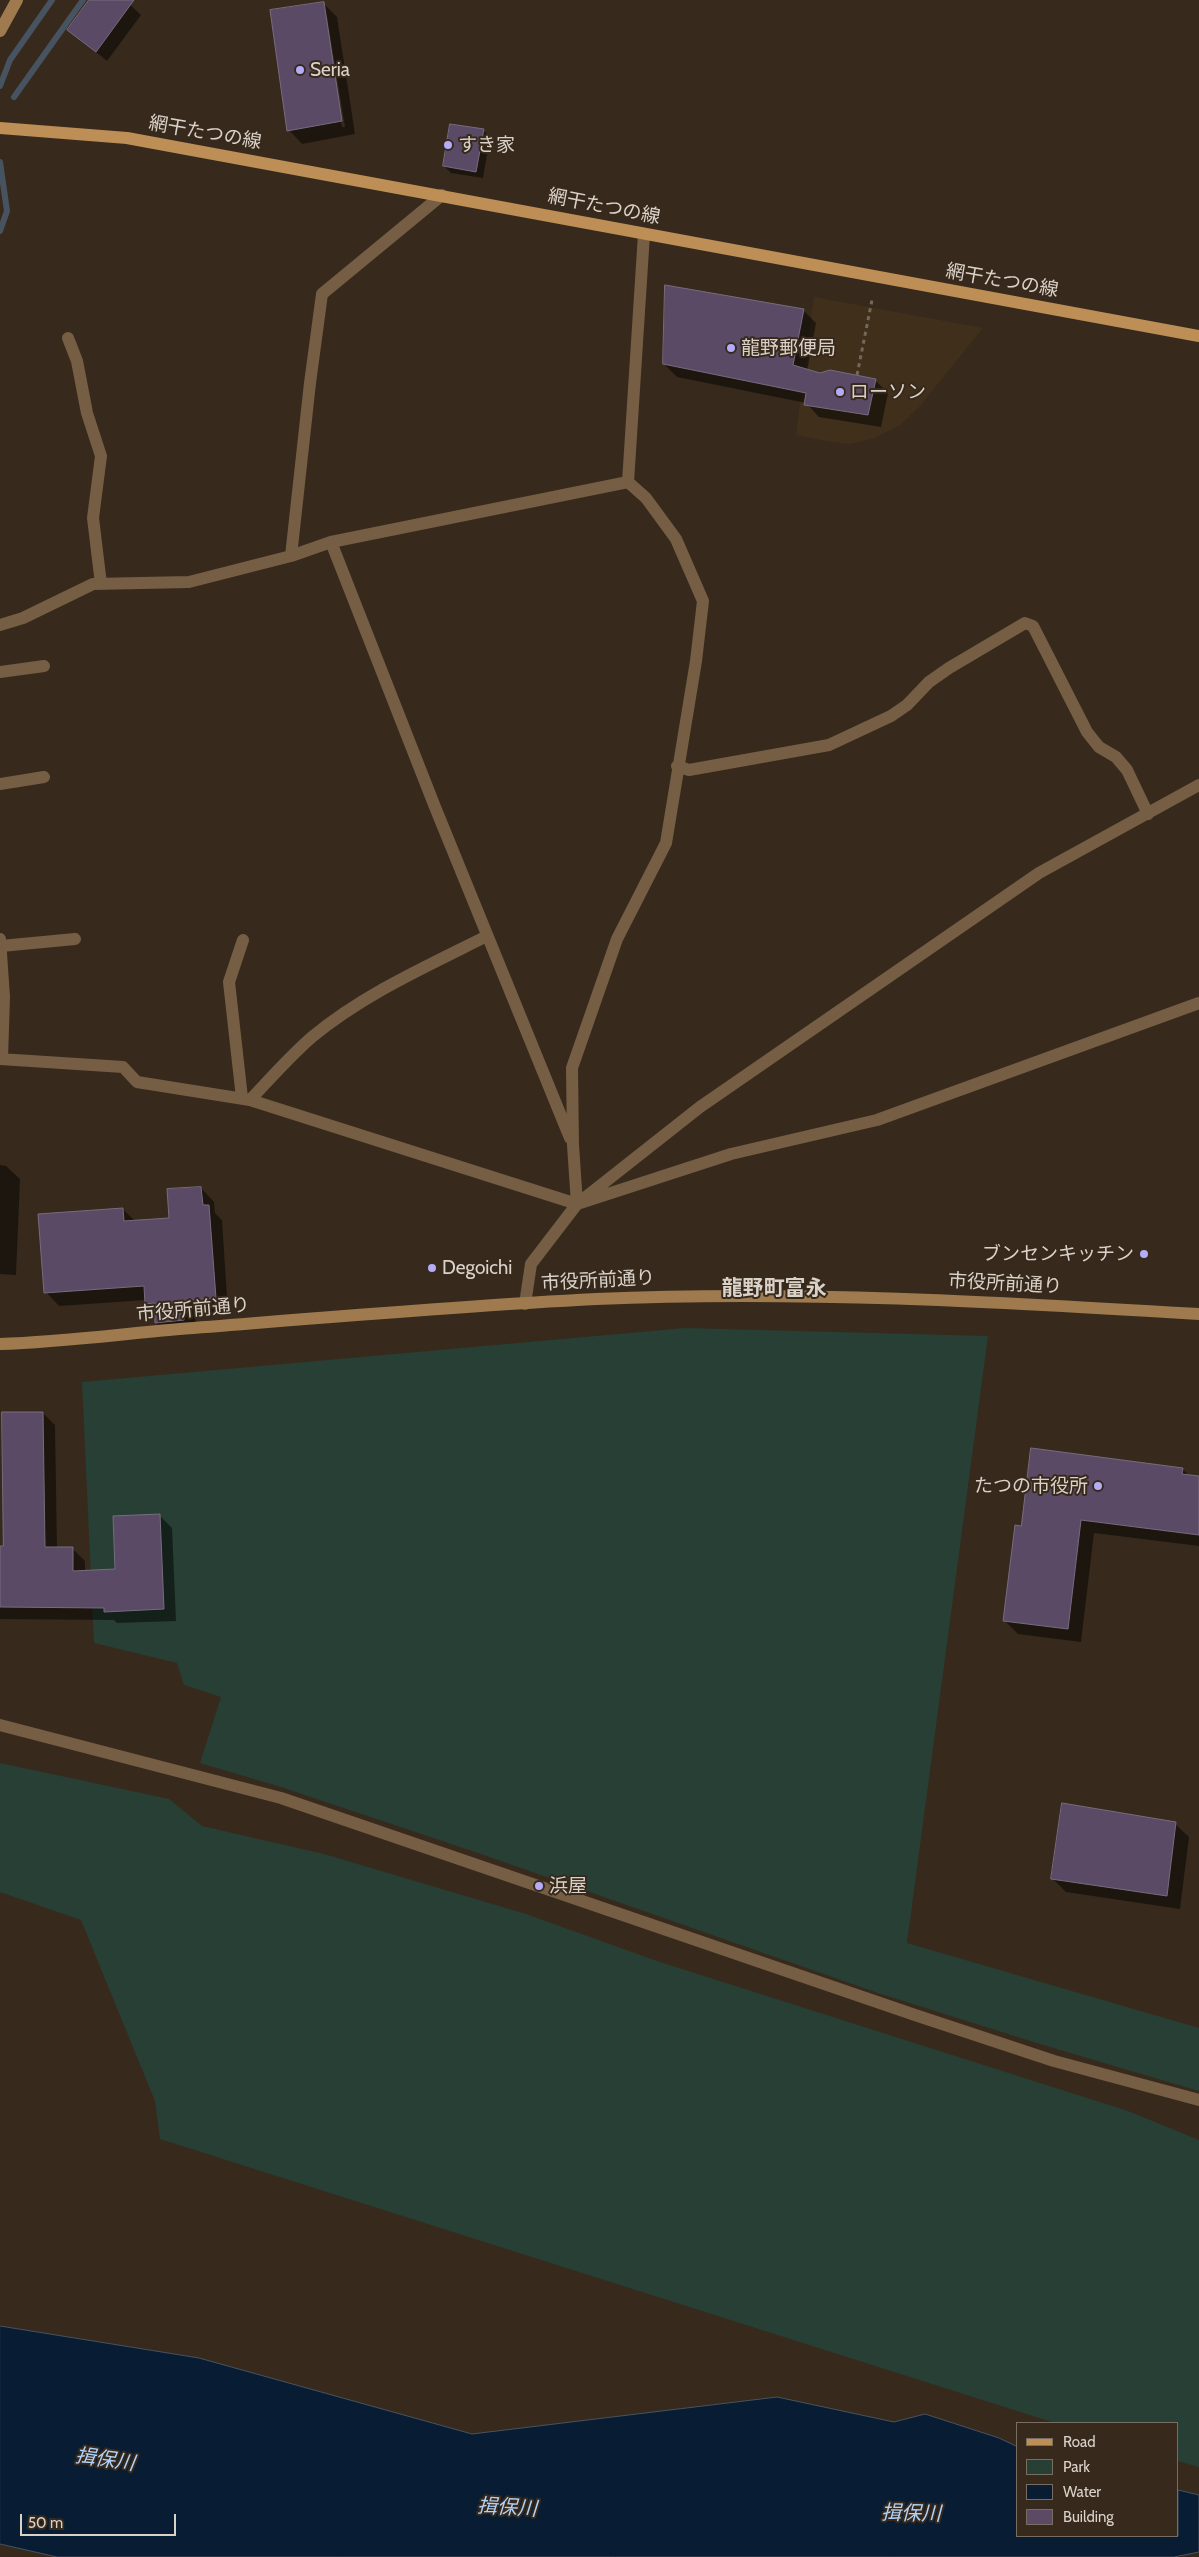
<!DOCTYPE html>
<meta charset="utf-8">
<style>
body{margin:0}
#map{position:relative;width:1199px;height:2557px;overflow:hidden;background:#372a1c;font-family:Cabin,sans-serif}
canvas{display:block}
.legend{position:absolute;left:1016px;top:2422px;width:162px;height:115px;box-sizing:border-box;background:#372a1c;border:1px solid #786d61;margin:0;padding:6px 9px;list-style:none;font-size:15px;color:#dad2c9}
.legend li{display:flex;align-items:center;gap:10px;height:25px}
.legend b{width:25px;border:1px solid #786d61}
.scale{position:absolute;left:20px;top:2514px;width:156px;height:22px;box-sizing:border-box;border:2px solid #dad2c9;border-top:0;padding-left:6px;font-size:15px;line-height:18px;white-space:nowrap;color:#dad2c9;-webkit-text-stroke:4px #372a1c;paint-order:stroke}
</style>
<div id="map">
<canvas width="1199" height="2557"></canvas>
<ul class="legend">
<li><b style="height:6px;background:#bd8e55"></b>Road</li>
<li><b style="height:14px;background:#273f34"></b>Park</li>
<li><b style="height:14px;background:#081d33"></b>Water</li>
<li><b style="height:14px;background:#5a4a66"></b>Building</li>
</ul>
<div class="scale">50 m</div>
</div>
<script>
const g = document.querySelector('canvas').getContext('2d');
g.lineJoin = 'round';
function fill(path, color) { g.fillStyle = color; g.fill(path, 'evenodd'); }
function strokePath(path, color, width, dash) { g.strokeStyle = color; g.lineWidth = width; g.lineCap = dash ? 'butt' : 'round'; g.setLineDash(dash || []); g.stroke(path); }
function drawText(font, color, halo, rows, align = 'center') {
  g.font = font + ' Cabin,"Noto Sans JP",sans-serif'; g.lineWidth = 4; g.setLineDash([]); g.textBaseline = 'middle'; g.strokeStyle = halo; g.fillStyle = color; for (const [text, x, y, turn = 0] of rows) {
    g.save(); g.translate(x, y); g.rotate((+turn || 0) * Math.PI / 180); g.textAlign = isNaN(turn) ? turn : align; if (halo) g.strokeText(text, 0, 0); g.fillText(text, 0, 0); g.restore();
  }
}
fill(new Path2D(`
 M814 297 983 328 919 407 900 425 875 438 850 444 826 441 796 435Z`), '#402f1b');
fill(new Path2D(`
 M685 1328 988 1336 907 1943 1199 2028V2091L1040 2044 878 1993 481 1854 281 1787 200 1763 221 1697 184 1685 177 1663 94 1643 82 1382Z
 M0 1763 169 1799 202 1826 324 1854 526 1914 657 1961 1128 2111 1199 2140V2467L1178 2461V2423H1055L160 2139 155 2101 81 1920 0 1892Z`), '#273f34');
const water = new Path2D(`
 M0 2326 199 2358 472 2434 777 2397 894 2422 925 2414 999 2438 1018 2447V2536H1178V2490L1199 2495V2552L1174 2557H57L0 2544Z`);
fill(water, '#081d33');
strokePath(water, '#475360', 1);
fill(new Path2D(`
 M90 0H125L141 15 107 61 69 30Z
 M323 3 337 17 355 134 302 144 289 130ZM325 17H327L345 127H342Z
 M451 125 484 131 490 137 483 178 451 173 444 166Z
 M804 311 816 323 807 371 820 375 875 380 888 393 881 427 819 417 806 403 677 377 664 364Z
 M0 1165 6 1166 20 1179 16 1275 0 1274Z
 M201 1188 214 1202 215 1213 222 1220 228 1312 195 1314 197 1334 170 1336 156 1323V1313L146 1304V1300L59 1306 46 1292 123 1209 135 1221 170 1219Z
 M43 1413 55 1425 57 1548 73 1549 85 1561V1571L116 1570 160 1516 172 1528 176 1621 117 1623 114 1620 0 1619V1548H5Z
 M1182 1469 1190 1476 1199 1477V1546L1094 1533 1081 1642 1018 1634 1005 1621 1022 1527Z
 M1175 1824 1189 1837 1180 1909 1066 1892 1052 1878Z`), '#0007');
strokePath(new Path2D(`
 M0 86 10 60 52 0
 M14 97 83 0
 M0 162 7 211 0 231`), '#475360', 6);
const building = new Path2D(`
 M89 0H134L96 52 67 30Z
 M324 2 342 121 287 131 270 10Z
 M450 124 484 129 476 172 443 166Z
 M665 285 804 309 793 365 820 373 830 370 876 379 868 415 804 405 806 393 663 364Z
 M201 1187 203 1205H209L216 1298 183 1301 184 1320 155 1323 154 1303 145 1304 144 1286 44 1293 38 1214 123 1208 124 1221 169 1218 167 1189Z
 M2 1412H43L45 1547H73V1571L115 1569 113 1516 160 1514 164 1609 104 1612V1608L0 1607V1546H3Z
 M1031 1448 1183 1468 1182 1474 1199 1476V1535L1081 1520 1068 1629 1003 1621 1015 1525 1021 1526Z
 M1062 1803 1176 1822 1167 1896 1051 1879Z`);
fill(building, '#5a4a66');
strokePath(building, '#766c7e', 1);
strokePath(new Path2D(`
 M857 375 872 300`), '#73685b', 3, [4, 4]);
strokePath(new Path2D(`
 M68 338 77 361 87 413 101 456 93 518 101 584
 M331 542 628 482
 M291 556 310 383 322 294 442 195
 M0 625 23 618 93 584 189 582 291 556 331 542 435 807 570 1138
 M0 672 44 666
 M677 766 689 770 829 745 891 716 907 705 929 682 949 668 1025 623 1033 626 1087 732 1099 747 1116 757 1127 770 1148 814
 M0 784 44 777
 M0 939 4 997 2 1059
 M1 946 75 939
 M0 1059 123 1067 137 1082 250 1100 577 1204 731 1154 877 1120 1199 1003
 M242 1098 229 982 243 940
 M250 1100C270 1079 290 1056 312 1037 364 994 427 966 487 936
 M577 1204 573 1145 572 1068 617 939 666 843 696 661 703 601 676 539 646 498 628 482 644 234
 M525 1304 531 1264 577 1204 700 1107 1039 873 1199 785
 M0 1725 281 1798 915 2015 1054 2061 1199 2100`), '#755e44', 12);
strokePath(new Path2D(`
 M0 31 17 0
 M0 1344C61 1342 120 1334 180 1329 319 1318 457 1306 596 1299 797 1290 998 1302 1199 1314`), '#9e7a4e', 12);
strokePath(new Path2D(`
 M0 128 127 138 1199 336`), '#bd8e55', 12);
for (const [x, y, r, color] of [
 [300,70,5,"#b5acf9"],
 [448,145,5,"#b5acf9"],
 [731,348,5,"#b5acf9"],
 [840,392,5,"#b5acf9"],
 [1144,1254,5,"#b5acf9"],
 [432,1268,5,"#b5acf9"],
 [1098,1486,5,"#b5acf9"],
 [539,1886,5,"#b5acf9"]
]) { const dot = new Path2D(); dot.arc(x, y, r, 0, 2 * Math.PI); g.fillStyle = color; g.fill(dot); strokePath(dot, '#372a1c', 2); }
drawText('19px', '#dad2c9', '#372a1c', [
 ["Seria",310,70],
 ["すき家",458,145],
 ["龍野郵便局",741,348],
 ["ローソン",850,392],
 ["ブンセンキッチン",1134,1254,"right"],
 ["Degoichi",442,1268],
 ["たつの市役所",1088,1486,"right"],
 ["浜屋",549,1886]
], 'left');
drawText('19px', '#dad2c9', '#372a1c', [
 ["網干たつの線",205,133,10],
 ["網干たつの線",604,207,11],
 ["網干たつの線",1002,281,10],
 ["市役所前通り",598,1281,-3],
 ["市役所前通り",1005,1284,3],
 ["市役所前通り",193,1310,-5]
]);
drawText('italic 20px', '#b0d2f8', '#372a1c', [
 ["揖保川",105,2460,8],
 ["揖保川",507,2508,3],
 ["揖保川",911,2514,1]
]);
drawText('bold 21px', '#dad2c9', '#372a1c', [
 ["龍野町富永",774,1289]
]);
</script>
